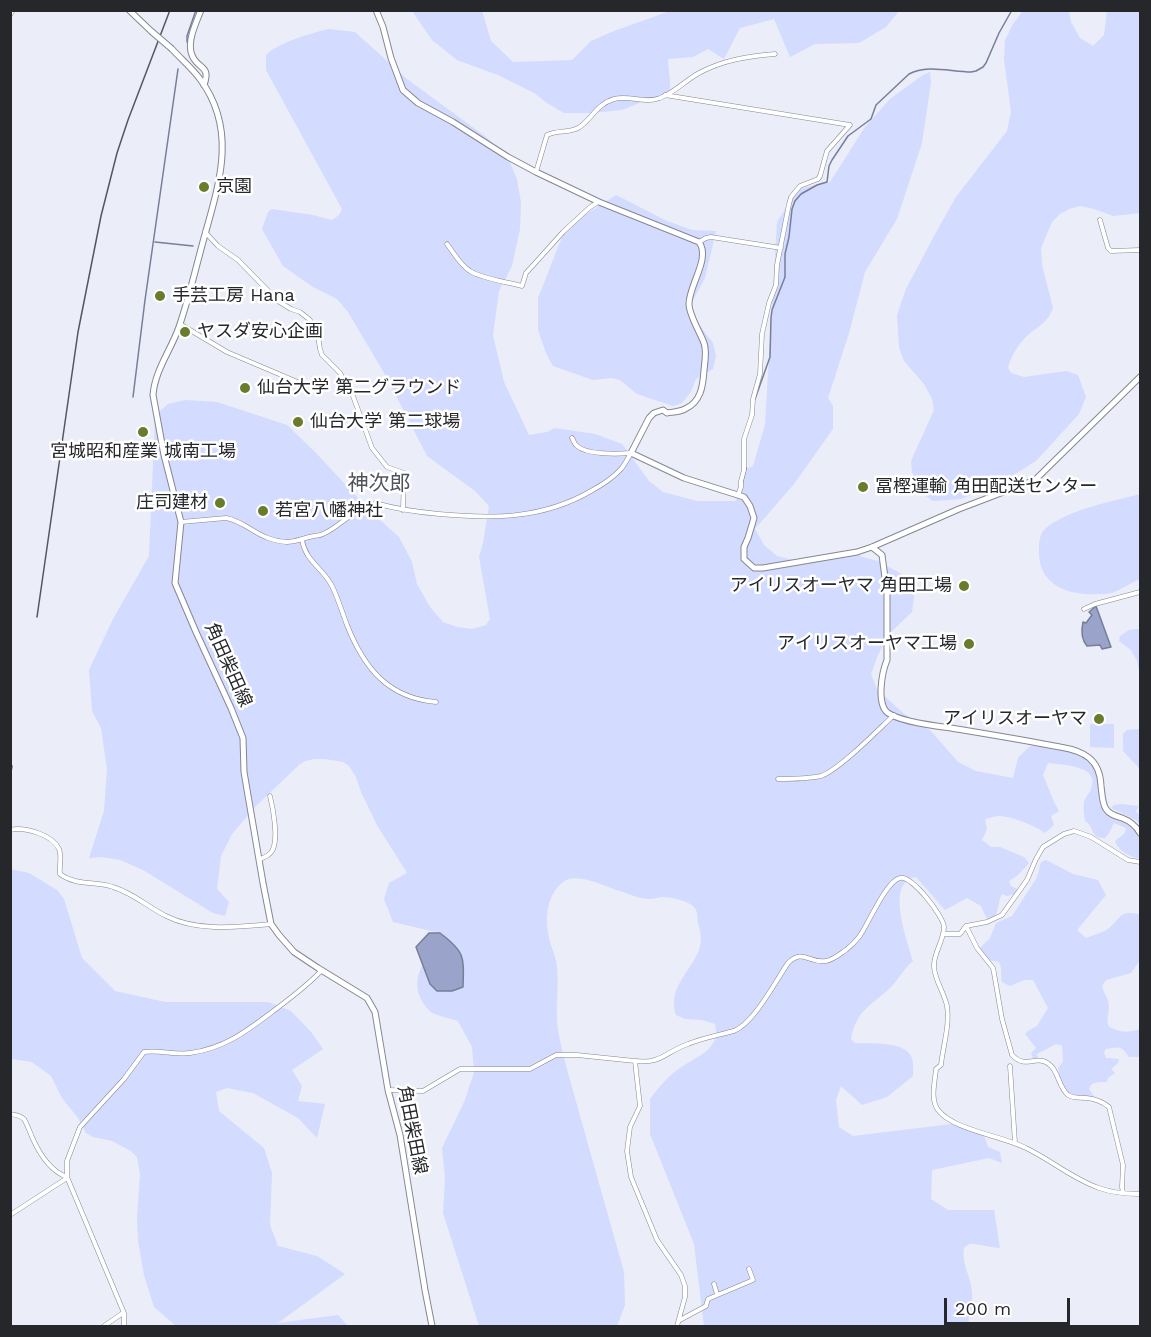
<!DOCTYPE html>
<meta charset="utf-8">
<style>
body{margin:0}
#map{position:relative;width:1151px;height:1337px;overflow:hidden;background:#ebedf8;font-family:"Work Sans",sans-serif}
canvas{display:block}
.frame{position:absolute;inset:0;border:12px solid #26272b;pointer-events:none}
.scale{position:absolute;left:944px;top:1298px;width:126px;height:27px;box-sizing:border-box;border:3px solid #26272b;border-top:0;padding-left:8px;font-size:18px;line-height:21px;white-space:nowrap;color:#26272b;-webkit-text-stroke:4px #fff;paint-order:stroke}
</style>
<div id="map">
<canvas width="1151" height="1337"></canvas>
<div class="frame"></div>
<div class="scale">200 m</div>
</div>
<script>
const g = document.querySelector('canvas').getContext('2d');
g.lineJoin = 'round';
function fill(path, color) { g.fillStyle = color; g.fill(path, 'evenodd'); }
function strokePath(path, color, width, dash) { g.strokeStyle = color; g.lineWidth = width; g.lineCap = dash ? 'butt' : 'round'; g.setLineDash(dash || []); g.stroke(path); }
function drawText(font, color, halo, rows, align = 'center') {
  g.font = font + ' "Work Sans","Noto Sans JP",sans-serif'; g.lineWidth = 5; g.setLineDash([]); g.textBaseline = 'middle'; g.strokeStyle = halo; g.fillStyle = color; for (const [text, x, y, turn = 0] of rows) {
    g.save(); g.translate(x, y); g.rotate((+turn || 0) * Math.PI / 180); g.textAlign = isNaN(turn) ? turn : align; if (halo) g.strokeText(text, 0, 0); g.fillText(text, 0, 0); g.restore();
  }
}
fill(new Path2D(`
 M412 11H482L491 41 513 62 572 60 591 41 614 31 670 11H899L886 27 859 43 815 44 790 57 774 19 740 28 724 59 708 49 693 57 668 59 670 83 669 97 647 100 622 110 592 113H564L547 103 534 93 498 75 457 60 432 40Z
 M1023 11H1069L1071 22 1080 38 1093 46 1104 35 1107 11H1140V213L1113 216 1094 209 1080 206 1069 209 1060 214 1052 222 1041 248 1042 265 1053 308C1047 325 1035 327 1024 339 1017 346 1010 359 1008 368L1011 373 1024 377 1066 371 1078 375 1086 397 1079 414 1036 461 999 484 961 499 933 501 923 494 912 472 911 461 934 410 932 399 924 384 904 361 899 347 897 315 906 289 934 236 956 197 1007 131 1011 112 1004 59 1005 40 1013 24Z
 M329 29 355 32 407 79 486 137 508 158 517 179 521 203 520 229 512 266 499 291 493 335 504 382 529 435 547 432 555 428 595 434 622 444 649 481 663 492 697 501H736L744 470 753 466 765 425 777 222 798 189 830 182 865 127 890 99 923 75 930 72 931 82 922 143 897 219 865 272 849 333 828 398 833 406V429L794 484 755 529 764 545 777 556 801 562 857 552 862 557 878 561 916 582 912 612 889 634 878 655 871 674 877 689 903 713 931 731 958 762 976 771 1013 778 1018 758 1030 746C1041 746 1071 748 1080 754 1088 759 1096 770 1099 780 1101 790 1097 802 1104 811 1110 819 1120 820 1128 825 1133 828 1136 834 1140 838V859C1129 856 1119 852 1115 841L1125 833 1126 828 1114 823C1111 828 1110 833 1105 838 1089 838 1096 828 1085 821 1084 815 1083 808 1084 802 1085 797 1090 793 1091 789 1101 765 1062 765 1048 763L1043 775 1054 802 1059 811 1051 816 1054 825 1045 833C1036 826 1011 816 999 816 995 816 989 818 985 819L987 829 982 840 991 847H1000L1024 857 1029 863 1018 875 1009 881 1011 886 1019 890 1018 893 1007 896 1002 894C998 901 999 909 995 917L987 919 981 906 967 898 945 910 916 877C884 881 908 943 913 961 904 968 899 979 891 987 872 1005 856 1010 851 1039L855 1043C871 1044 903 1041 911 1056 914 1062 913 1070 913 1076L887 1097 862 1105 841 1086 836 1100 839 1127 853 1136 952 1124 984 1136 988 1147 1000 1152 1002 1163 989 1158 932 1170 931 1199 948 1210H994L1000 1248C993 1248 973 1243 969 1244 967 1245 966 1246 964 1248 961 1263 971 1277 972 1292 973 1304 969 1315 968 1326H704L694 1244 650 1134V1099C658 1088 668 1076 680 1068 697 1056 722 1049 715 1024L702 1020 685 1019 676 1015C667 988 690 973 699 950 702 941 701 932 698 923 697 919 698 914 696 910 692 901 671 897 663 897 659 897 654 899 650 899 641 899 631 895 623 892 607 888 578 871 563 882 548 893 545 916 548 932 549 944 556 955 557 967 559 988 555 1010 558 1031 564 1062 574 1093 582 1123 596 1173 610 1222 624 1272L625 1305 617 1326H479L443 1213 445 1178 442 1148 465 1100 474 1072 472 1047 458 1021C450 1018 439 1017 431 1012 427 1009 422 1002 420 997 410 973 431 952 444 934L393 922 384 899 389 883 407 873 377 825 361 792 356 777 349 766 343 762 325 759H314L305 761 299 765 278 785 256 806 232 834 221 856 217 889 229 902 225 916 213 913 143 870 120 860 102 857 89 858 104 811 107 769 101 728 92 711 89 670 113 619 149 556 155 418 158 413 168 404 185 400 217 402 287 425 316 453 371 512 399 537 412 562 417 584 430 607 443 622 457 627 472 629 486 625 490 619 479 557 483 543 489 506 475 491 427 456 387 378 348 312 337 299 313 287 283 266 262 229 268 212 272 209 313 215 332 220 339 215 342 209 266 70V55C277 43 312 33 329 29Z
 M616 195 667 221 692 230 716 231 705 278 692 302 691 307 697 322 713 343 716 356 713 369 696 379 691 392 682 403 673 406 637 394 620 380 612 378 593 380 553 366 546 353 538 330V298L566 227Z
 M1140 494V579C1131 583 1122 589 1112 593 1108 594 1102 594 1098 594 1067 596 1037 584 1039 549 1039 541 1040 533 1046 528 1070 509 1111 502 1140 494Z
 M1137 629 1140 630V675L1137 661 1131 650 1119 641 1120 636 1129 630Z
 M1090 724H1114V748L1090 747Z
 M1140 729V769L1123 751V734L1127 730Z
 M1120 804 1139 806 1136 811 1140 817V825L1136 820 1111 808 1114 805Z
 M1046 860 1073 874 1098 880 1106 895 1077 930 1086 938C1093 935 1102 933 1108 929 1122 918 1119 909 1140 915V962L1138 963 1131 973 1106 980 1102 986C1103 992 1107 996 1108 1001 1111 1010 1105 1017 1109 1027 1123 1033 1127 1033 1140 1029V1057H1129C1121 1045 1119 1047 1106 1049L1104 1052 1106 1058 1119 1059 1118 1063 1111 1069 1115 1073 1108 1078 1107 1082C1100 1082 1091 1081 1089 1089L1095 1098 1073 1096 1070 1094 1062 1086 1058 1068 1063 1062 1062 1046 1056 1044 1037 1054 1038 1058 1034 1061 1031 1053 1036 1048 1025 1034 1028 1031 1037 1026 1048 1008 1033 980H1024L1010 986 1002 982C1000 975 1003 969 999 962L989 960 980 948 990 938 996 923 1012 916 1036 879C1039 873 1039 868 1041 862Z
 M10 869 29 873 57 890 64 899 82 958 115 991 165 1002H268L291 1011 311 1032 323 1049 292 1070 302 1086 298 1101 325 1104 317 1138 298 1118 253 1093 227 1088 216 1092 219 1111 264 1148 272 1173 270 1225 278 1246 317 1256 345 1274 278 1323 338 1315 348 1326H176L154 1307 144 1275 138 1241 137 1218 140 1174 137 1157 131 1151 112 1141 93 1137 86 1133 78 1118 62 1098 51 1076 32 1062 11 1059Z`), '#d3dbfe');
const water = new Path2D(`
 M1096 606 1111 647 1102 649 1100 645 1087 646C1081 639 1081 631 1083 622L1086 623 1092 615 1089 612Z
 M429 933H440C465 952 464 956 463 987L452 991H437L430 984 416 947Z`);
fill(water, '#9aa3c9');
strokePath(water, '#777e9a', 1.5);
strokePath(new Path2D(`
 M187 42V36L196 10
 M155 242 193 246
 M133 397 145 300 178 69
 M755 399 770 357 771 318 772 310 785 277V254L789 237 792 209 795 201 801 194 817 185 827 182 829 166 832 160 848 136 871 119 876 105 909 74C927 64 951 72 971 72L976 71 983 67 986 63 999 33 1012 10
 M742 484 746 468`), '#777e9a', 1.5);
const minor = new Path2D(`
 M10 15 13 10
 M665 95 850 125 827 151 820 176 818 179 800 186 791 197 789 204 777 265 776 285 769 303 762 334 760 374 753 399 752 415 744 439V470L741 481V487L738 495
 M536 172 547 135C557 130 569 133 578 128 591 121 596 104 614 99 630 95 645 104 660 98 674 93 686 80 699 73 723 60 749 56 775 54
 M1100 220 1108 248 1111 251 1140 250
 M205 232 218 246 238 260 278 301 291 309 300 312 310 320 311 326 318 336 320 349 322 355 340 373 353 396 372 448 387 467 404 473 403 510
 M699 242 706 238 711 237 781 248
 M447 244C454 253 460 265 470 271 482 279 508 282 522 286L526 273 537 261 563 232 589 208 598 202
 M180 324 227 352 300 383
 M572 438C574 441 574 444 577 446 587 455 618 454 630 453
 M181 522 226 518C243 521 253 533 268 538 291 546 294 540 314 536 318 535 319 536 323 534 335 529 344 519 355 513 362 509 369 509 375 503 396 509 417 512 439 514 493 519 543 519 591 491 602 485 613 478 621 469 625 464 628 458 631 453
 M302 540C306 562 323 568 332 586 338 598 342 612 347 625 364 668 388 698 436 702
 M1084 609 1095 604 1140 592
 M778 779C792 779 807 779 821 776 839 770 878 730 894 715
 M10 830C24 826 53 835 59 849 62 856 59 866 60 874 76 886 95 881 113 887 133 893 148 907 166 916 198 932 237 927 271 924
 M260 859C265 857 269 856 272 851 279 840 273 808 270 796
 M966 926 977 948 993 968 994 973 1002 1019 1012 1055C1025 1068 1031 1058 1043 1061 1059 1066 1057 1086 1068 1095 1074 1099 1081 1097 1087 1098 1095 1099 1103 1102 1109 1107L1123 1165 1122 1187 1123 1193
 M943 934H960L966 926 987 922 1002 915 1027 880 1036 859 1043 847 1064 834 1074 831 1080 833 1091 837 1128 860 1140 862
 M635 1061C662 1064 665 1052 688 1044 703 1038 719 1035 734 1031 754 1023 775 982 788 963 803 948 809 964 826 961 833 960 840 954 846 950 851 946 855 942 859 937 868 925 886 881 900 878 912 875 944 917 944 927 944 941 933 953 934 967 935 981 944 992 947 1006 950 1025 943 1046 941 1065L936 1069C935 1082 930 1099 938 1110 953 1130 1003 1136 1026 1148 1051 1160 1073 1179 1099 1188 1113 1193 1126 1194 1140 1194
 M1010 1066 1015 1143
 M388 1090 423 1091 460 1069H530L556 1055H577L635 1061 640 1106 630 1127 627 1151 631 1177 657 1240 681 1275 685 1286V1297L677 1326
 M10 1114C16 1115 20 1115 24 1119 27 1124 30 1132 32 1137 39 1153 50 1171 67 1177
 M10 1215 67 1178
 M714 1284 717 1294
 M680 1320 706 1306 708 1299 753 1280 749 1269
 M104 1326 123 1313
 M124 1326V1313L67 1177V1161L80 1127 124 1079 144 1052C159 1050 175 1055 190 1053 226 1048 248 1030 276 1009 292 997 308 985 322 970`);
const tertiary = new Path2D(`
 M201 10C196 23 188 39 191 52 195 70 212 63 204 85
 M376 10 383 27 391 58 403 90 418 103 453 122 508 157 536 172 599 202 699 242C711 258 689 285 689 304 689 315 700 332 704 343 707 351 705 361 704 370 703 386 701 402 685 409 679 412 673 412 667 413L663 410 654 413 649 418 631 453 684 478 744 497 750 506 754 518 748 538 744 547V559L754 568H763L857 552 872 547 959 509 1035 480 1140 377
 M872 547 882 555 887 593V660C882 672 876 704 888 713 901 722 935 726 951 728 987 734 1024 740 1060 747 1084 751 1100 759 1101 786 1102 793 1102 803 1106 809 1110 815 1116 816 1122 818 1130 821 1136 826 1140 833`);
const secondary = new Path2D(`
 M129 10 151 31
 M172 49C181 59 192 68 200 79 238 130 219 184 204 238 196 267 189 298 179 327 171 350 155 370 153 395L164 455 181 522 175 583 196 632 231 708 243 738 244 772 263 883 271 924 279 935 294 952 318 968 367 998 375 1012 388 1090 400 1135 425 1290 432 1326`);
strokePath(minor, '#858791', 5);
strokePath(tertiary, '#858791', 7);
strokePath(secondary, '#858791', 7);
strokePath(minor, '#fff', 4);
strokePath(tertiary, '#fff', 5);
strokePath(secondary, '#fff', 5);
strokePath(new Path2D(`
 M37 617 78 332 101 216 117 153 128 120 170 10
 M10 778 12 766`), '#56575d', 1.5);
const secondaryBridge = new Path2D(`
 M151 31 172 49`);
strokePath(secondaryBridge, '#858791', 7, []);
strokePath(secondaryBridge, '#fff', 5);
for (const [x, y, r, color] of [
 [204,187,6,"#697c2c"],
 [160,296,6,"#697c2c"],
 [185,332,6,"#697c2c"],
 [245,388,6,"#697c2c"],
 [298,422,6,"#697c2c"],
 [143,432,6,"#697c2c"],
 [863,487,6,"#697c2c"],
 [220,503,6,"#697c2c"],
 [263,511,6,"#697c2c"],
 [964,586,6,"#697c2c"],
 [969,644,6,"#697c2c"],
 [1099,719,6,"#697c2c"]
]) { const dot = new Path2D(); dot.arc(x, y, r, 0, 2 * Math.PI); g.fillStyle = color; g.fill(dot); strokePath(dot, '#fff', 2); }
drawText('18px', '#26272b', '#fff', [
 ["京園",216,187],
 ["手芸工房 Hana",172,296],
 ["ヤスダ安心企画",197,332],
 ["仙台大学 第二グラウンド",257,388],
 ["仙台大学 第二球場",310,422],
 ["宮城昭和産業 城南工場",143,452,"center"],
 ["冨樫運輸 角田配送センター",875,487],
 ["庄司建材",208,503,"right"],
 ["若宮八幡神社",275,511],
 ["アイリスオーヤマ 角田工場",952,586,"right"],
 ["アイリスオーヤマ工場",957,644,"right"],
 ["アイリスオーヤマ",1087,719,"right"]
], 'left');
drawText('18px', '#26272b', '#fff', [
 ["角田柴田線",228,665,66],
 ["角田柴田線",412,1130,79]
]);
drawText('21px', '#51535c', '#fff', [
 ["神次郎",379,484]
]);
</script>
